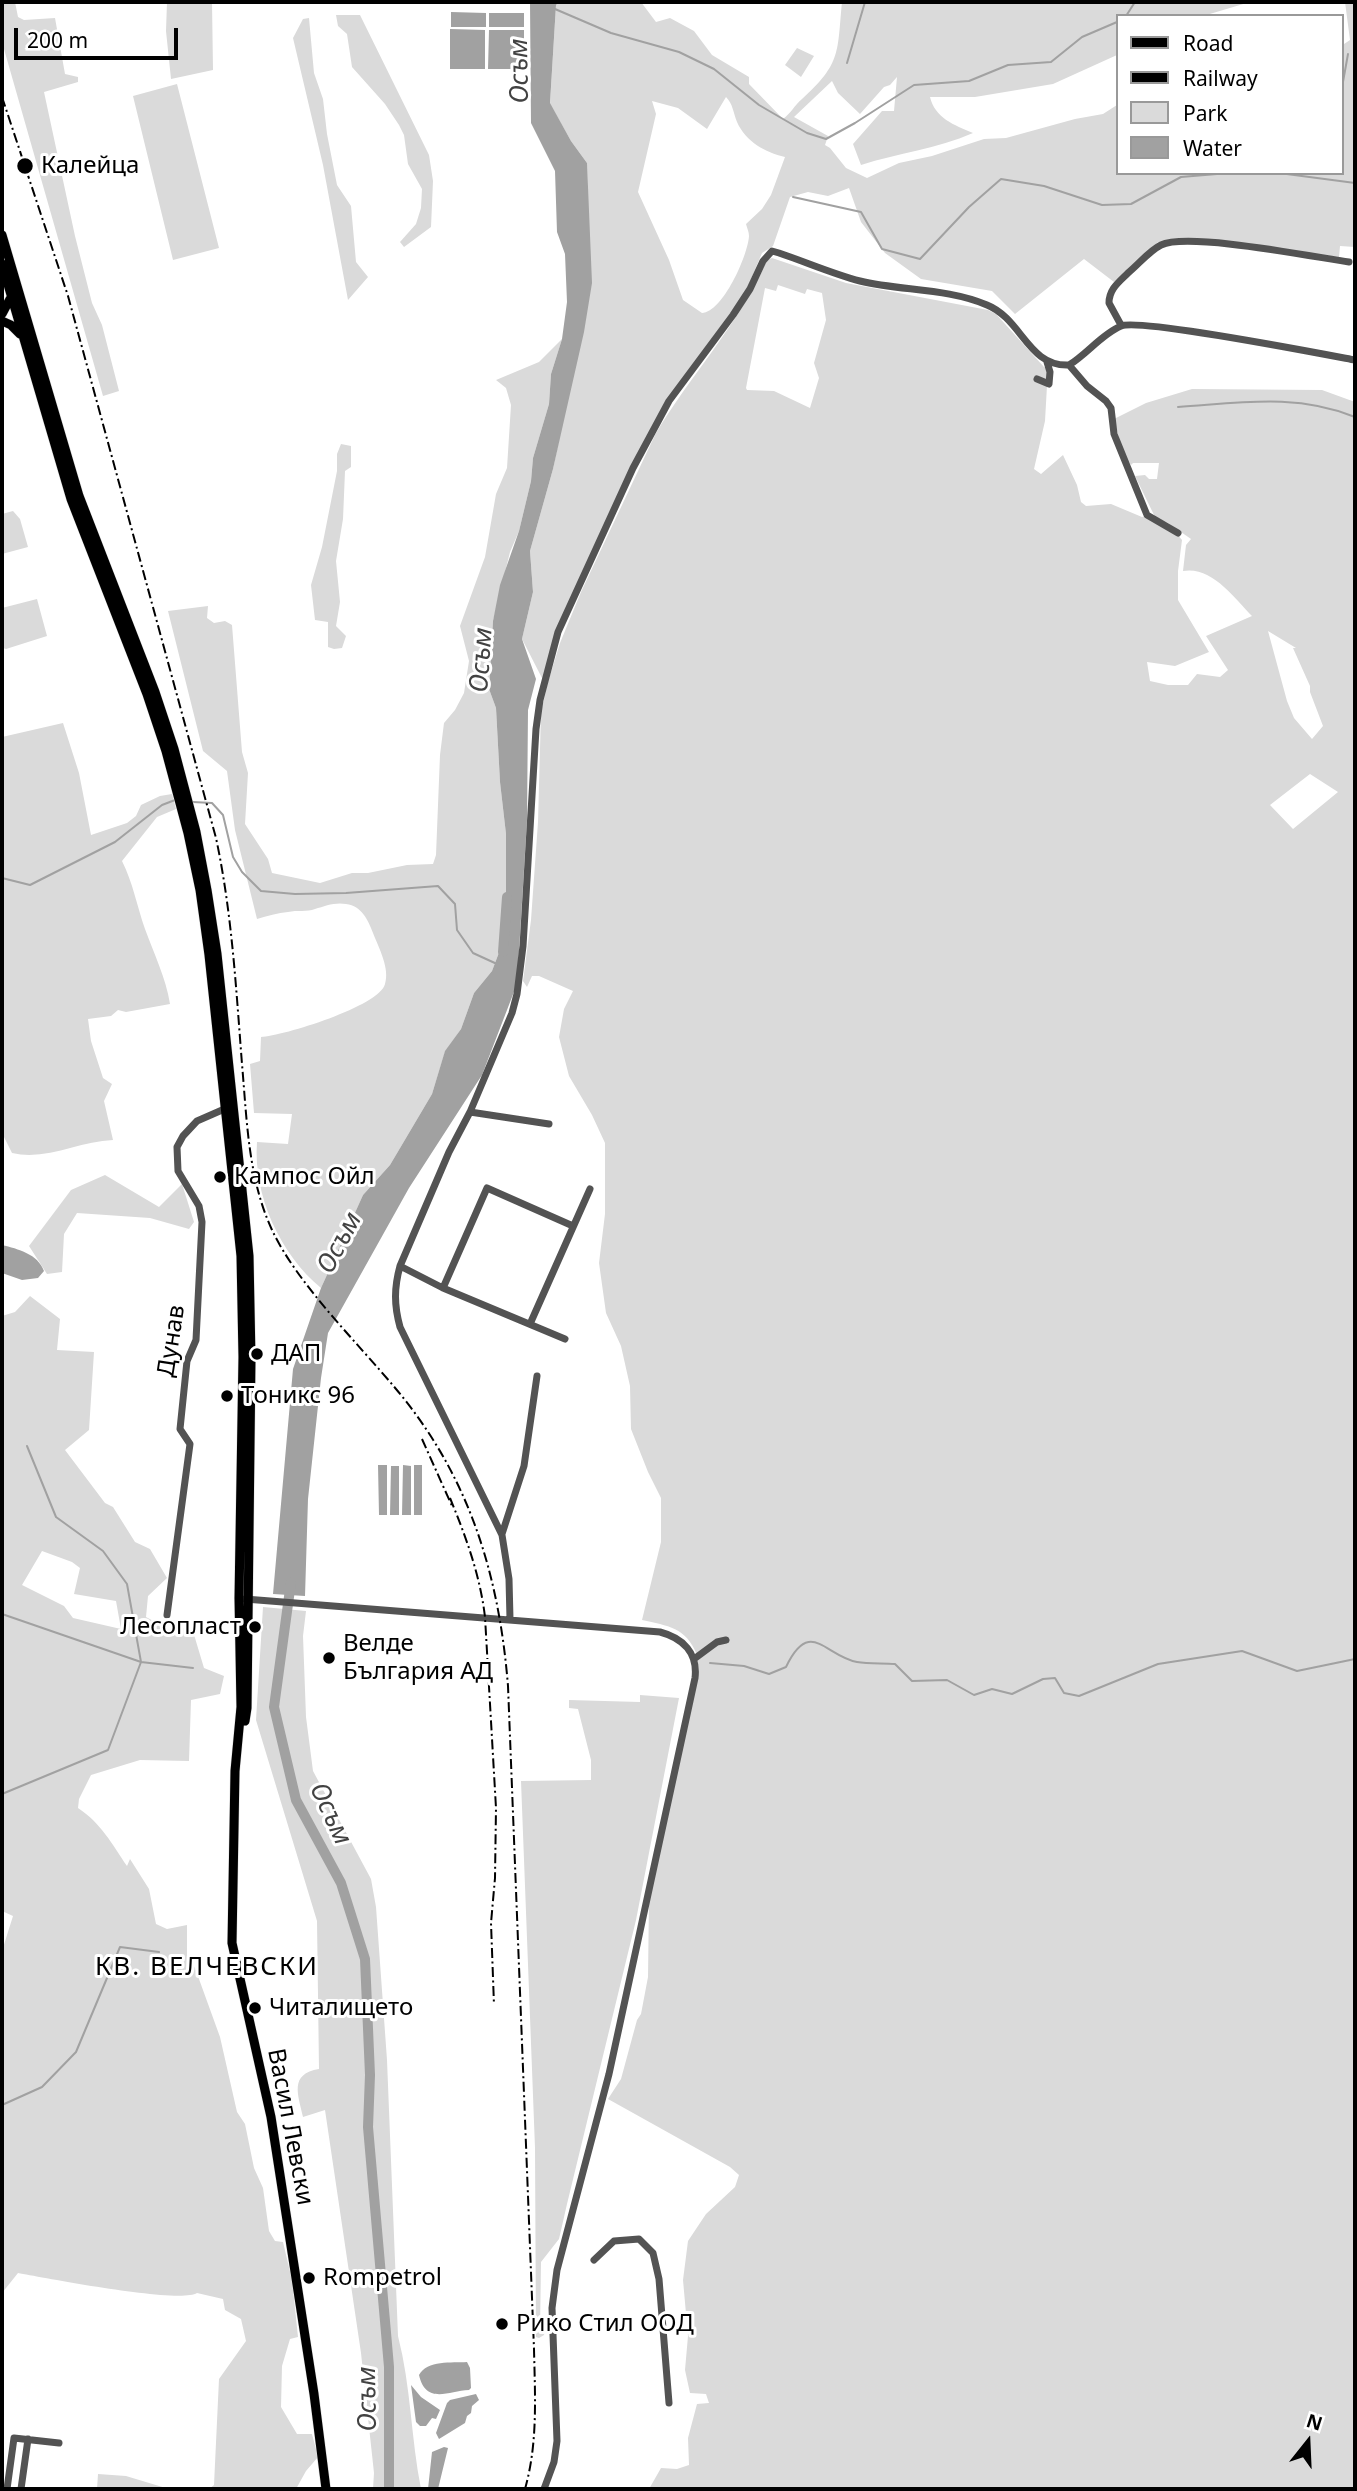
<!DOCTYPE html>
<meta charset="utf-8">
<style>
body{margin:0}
#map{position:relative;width:1357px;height:2491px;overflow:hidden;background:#fff;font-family:"Noto Sans",sans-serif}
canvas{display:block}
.frame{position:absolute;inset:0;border:4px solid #000;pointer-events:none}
.legend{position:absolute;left:1116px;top:14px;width:228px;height:161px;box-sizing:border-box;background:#fff;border:2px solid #999;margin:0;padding:9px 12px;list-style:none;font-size:21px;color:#000}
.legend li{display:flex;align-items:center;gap:14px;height:35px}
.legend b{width:35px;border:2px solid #999}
.north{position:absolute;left:1273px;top:2407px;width:70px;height:70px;-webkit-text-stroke:5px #fff;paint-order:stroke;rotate:18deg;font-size:19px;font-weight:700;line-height:28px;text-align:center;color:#000}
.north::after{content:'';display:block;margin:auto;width:24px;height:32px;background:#000;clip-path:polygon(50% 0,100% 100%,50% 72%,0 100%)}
.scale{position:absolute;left:14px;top:28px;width:164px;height:32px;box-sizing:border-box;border:4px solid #000;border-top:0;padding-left:9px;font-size:21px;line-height:24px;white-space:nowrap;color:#000;-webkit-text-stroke:5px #fff;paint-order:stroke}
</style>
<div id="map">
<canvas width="1357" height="2491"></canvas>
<div class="frame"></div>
<ul class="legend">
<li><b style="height:9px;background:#000"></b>Road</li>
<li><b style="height:9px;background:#000"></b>Railway</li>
<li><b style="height:19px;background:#dadada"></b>Park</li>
<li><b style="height:19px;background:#a1a1a1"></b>Water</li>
</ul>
<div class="north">N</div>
<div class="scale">200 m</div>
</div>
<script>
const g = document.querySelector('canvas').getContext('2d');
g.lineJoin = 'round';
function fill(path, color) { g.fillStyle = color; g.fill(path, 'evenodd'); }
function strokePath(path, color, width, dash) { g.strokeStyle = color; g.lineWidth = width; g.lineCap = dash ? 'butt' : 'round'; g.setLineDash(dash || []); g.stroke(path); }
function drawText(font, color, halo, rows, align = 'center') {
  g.font = font + ' "Noto Sans",sans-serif'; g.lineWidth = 6; g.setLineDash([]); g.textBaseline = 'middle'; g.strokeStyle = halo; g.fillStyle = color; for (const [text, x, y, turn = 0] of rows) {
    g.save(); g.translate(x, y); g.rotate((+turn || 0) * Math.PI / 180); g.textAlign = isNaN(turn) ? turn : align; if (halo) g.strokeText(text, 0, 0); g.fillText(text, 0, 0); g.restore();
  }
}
fill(new Path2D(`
 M2 2H15L18 17 24 20 55 18 65 74 78 77V82L44 92 75 236 92 303 102 325 119 391 103 396 2 42Z
 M167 2H212L213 70 171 79 166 31Z
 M559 2H641L656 22 670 18 694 31 712 55 749 77V84L783 119C791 113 794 106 802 99 842 63 837 52 842 2H1250L1203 16H1117V55L1053 84 975 97H930C935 118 954 125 973 133 937 149 898 153 861 165L853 144 882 111H894L897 77 890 85 884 87 860 114 838 93 832 81 794 117 828 136 825 145 830 148 846 168 867 178 899 163 932 156 984 139 1006 138 1075 119 1103 114 1117 105V173H1341V46L1350 40 1345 2H1355V247L1340 246 1339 257 1183 238 1158 242 1114 282 1084 259 1015 314 992 291 921 279 885 253 861 222 849 188 828 196 808 192 790 197 773 246 762 253 746 291 657 421 565 617 543 680 522 639 533 592 530 551 553 469 565 411 588 219 587 163 571 141 550 104 556 5ZM726 97C733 104 733 112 737 122 746 142 765 152 785 157L771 195 762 209 746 224C747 228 749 232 749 236 748 255 723 312 702 313L683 300 669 260 638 192 656 114 652 101 678 108 707 129Z
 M336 15H360L429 155 433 181 431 227 404 247 400 242 416 224 421 208 422 189 408 164 404 135 399 125 385 104 352 67 347 34 338 26Z
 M309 18 314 73 323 99 327 134 337 185 351 206 356 262 368 277 348 300 323 165 293 38 303 19Z
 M797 48 814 56 801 77 785 65Z
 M177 84 219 248 173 260 133 96Z
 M772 258 846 283 988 310 996 314 1044 367 1048 368 1045 421 1034 469 1041 474 1063 455 1077 485 1081 502 1086 506 1111 504 1142 517 1149 515 1172 528 1182 540 1178 571V600L1209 652 1175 666 1147 662 1150 681 1168 685H1188L1197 674 1220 677 1228 670 1206 636 1252 616C1234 598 1212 566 1183 571L1186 545 1191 539 1168 523 1155 517 1135 476 1145 475 1149 479H1157L1159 463H1133L1131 465 1129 462H1125L1114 419 1146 403 1192 389 1322 390 1355 402V2489H649L661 2468 677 2469 689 2465 688 2438 697 2404 709 2403 706 2394 690 2393 685 2370 688 2336 683 2280 688 2241 706 2214 735 2187 739 2175 730 2167 608 2099 621 2079 637 2020 641 2014 648 1977 649 1900 697 1655C686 1627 668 1626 642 1620L661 1542V1498L648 1472 631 1429 630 1386 621 1346 606 1313 599 1263 605 1214V1143L592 1115 569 1076 559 1037 564 1009 573 991 539 976H532L527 987 523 981 531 920 538 822 541 712 548 682 560 643 581 592 655 435C690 375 739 325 767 260ZM778 285 805 294 807 289 822 293 826 320 814 363 819 378 810 408 774 391 747 390 746 388 765 288 776 291ZM1268 631 1296 648H1293L1310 686V692L1323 726 1312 739 1294 718 1287 701ZM1310 774 1338 792 1293 829 1270 805Z
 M562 339 551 374 549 404 533 458 531 481 519 531 510 552 493 621 489 689 496 708 500 782 506 834V934L492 971 474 993 461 1029 445 1052 432 1094 390 1165 363 1195 321 1288C280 1254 253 1195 257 1142L288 1144 292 1114 254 1113 250 1064 260 1061 261 1037C283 1036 380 1006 385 984 390 969 379 948 373 933 368 920 362 906 346 904 335 902 325 906 315 909 307 912 297 910 288 912 278 913 267 916 257 919L235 830 227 771 203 751 168 611 208 606 207 618 214 623 225 621 232 625 242 752 248 773 245 824 268 859 272 873 320 883 352 873H368L407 865 433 864 436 855 440 755 444 723 455 710 464 693 469 661 460 626 485 557 496 494 507 468 511 405 506 388 496 380 539 362Z
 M341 444 351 446V467L345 471 343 519 336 561 340 602 336 626 346 636 342 648 334 649 328 647V622L315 620 311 585 322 547 337 471V454Z
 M13 511 20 519 28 547 2 554V514Z
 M37 599 47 636 6 649 3 648 2 608Z
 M63 723 79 773 91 835 127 823 136 816 141 805 160 796 172 794 176 809 157 817 122 861C133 883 137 906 145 929 154 954 166 978 170 1004L126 1012 118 1010 111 1016 88 1019 91 1041 103 1078 112 1084 104 1101 113 1140C79 1141 47 1161 12 1153L2 1133V737Z
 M105 1175 159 1207 182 1184 194 1222 189 1229 150 1218 77 1213 64 1234 62 1272 47 1274 29 1246 71 1190Z
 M30 1296 60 1319 57 1350 94 1352 89 1430 65 1450 105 1503 113 1507 135 1542 150 1549 167 1578 148 1596 146 1617 168 1629 192 1628 204 1668 224 1676 220 1694 191 1700 189 1761 140 1760 91 1775 79 1799 78 1808C101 1823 112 1844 127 1866L130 1859 149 1889 156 1924 167 1929 187 1925V1955L195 1968 220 2037 237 2112 245 2124 254 2168 263 2188 269 2231 275 2241 283 2242 292 2280 298 2337 290 2339 282 2366 281 2407 297 2434H312L318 2457 306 2471 296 2489H209L214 2485 219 2379 246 2341 241 2319 225 2310 223 2299 197 2293C179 2304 46 2278 18 2273L2 2293V1951L13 1916 2 1911V1316L15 1312ZM42 1551 72 1562 80 1568 74 1594 116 1601 121 1629 73 1618 64 1606 22 1585Z
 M263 1607 306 1611 303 1636 306 1717 313 1771 371 1879 376 1907 387 2060 398 2336C411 2386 411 2439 421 2489H373L374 2473 361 2353 325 2110 303 2117C298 2094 289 2074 319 2069L317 1921 256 1720Z
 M640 1695 679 1698 636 1920 567 2204 559 2239 541 2262 540 2330H545L544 2335 539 2338 536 2337 535 2148 521 1781 591 1780V1760L578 1709 569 1708V1700L640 1702Z
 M98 2474 126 2476 169 2489H97Z`), '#dadada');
fill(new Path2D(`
 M530 2H559L556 5 550 103 571 141 587 163 592 283 584 332 553 469 530 551 533 592 522 639 536 679 528 710 527 820 517 984 482 1075 409 1188 328 1333 321 1378 308 1499 305 1596 273 1594 293 1369 321 1288 363 1195 390 1165 432 1094 445 1051 461 1029 474 993 492 971 506 934V834L500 782 496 708 489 689 493 621 500 585 519 531 531 481 533 458 549 404 551 374 562 339 567 302 565 254 557 232 555 171 531 123Z
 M451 12 486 13V27H451Z
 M489 13H524V27H489Z
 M450 29 485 30V69H450Z
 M489 30H524V69H488Z
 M2 1245C18 1249 38 1254 44 1271L38 1278 22 1280 2 1273Z
 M378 1465H387V1515H379Z
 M403 1465 411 1466V1515H402Z
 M414 1465H422V1515H414Z
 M391 1466H399V1515H390Z
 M467 2362 470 2368 471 2388 469 2390C448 2391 426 2405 419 2375 427 2360 452 2363 467 2362Z
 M411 2385 421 2397 440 2410 436 2419 432 2418 426 2426H420L416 2422Z
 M476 2394 479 2400 472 2406 471 2413 467 2416 465 2423 439 2439 436 2433 447 2403 450 2400Z
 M444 2447 448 2448 438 2489H428L432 2452Z`), '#a1a1a1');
strokePath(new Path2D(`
 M555 9 611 33 679 52 714 69 759 105 807 133 826 139 855 123 914 85 969 81 1008 65 1051 62 1082 37 1117 22
 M1126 16 1135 2
 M847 63 865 2
 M1341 93 1348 54
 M1279 173 1355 183
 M793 197 861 212 882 249 920 259 969 207 1001 179 1044 186 1102 205 1131 204 1181 177 1229 173
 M1178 407C1240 403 1296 393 1355 417
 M193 802 212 803 223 815 233 857 242 872 261 891 295 894 346 893 438 886 455 904 457 930 473 953 497 964
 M2 878 30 885 115 842 162 805 175 800
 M2 1614 141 1662 127 1584 103 1551 56 1517 27 1446
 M710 1663 744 1666 769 1674 786 1667C810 1617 825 1656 857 1662 869 1664 883 1663 895 1664L912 1681 947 1680 974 1695 992 1689 1012 1694 1043 1679 1055 1678 1064 1693 1079 1696 1158 1664 1242 1651 1297 1671 1355 1659
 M2 1794 108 1750 141 1662 193 1668
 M2 2105 42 2087 76 2052 120 1947 159 1952`), '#a1a1a1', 2);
strokePath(new Path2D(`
 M503 952 507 897
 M291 1582 274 1707 296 1800 341 1883 365 1959 370 2075 368 2127 389 2367V2489`), '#a1a1a1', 10);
const major = new Path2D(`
 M2 235 79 496 155 692 174 749 196 832 207 890 217 954 249 1256 251 1358 247 1708 245 1721
 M2 264 71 499 147 694 166 751 188 833 200 890 209 955 241 1256 243 1357 239 1598 241 1707 235 1771 232 1943 271 2117 314 2394 326 2489
 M2 314 10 299
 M2 321 11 325 20 334`);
strokePath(major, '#dbdbdb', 10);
strokePath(new Path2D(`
 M1121 325 1109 303C1109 289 1119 282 1128 273 1139 264 1149 251 1161 245 1188 232 1314 257 1349 262
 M1069 365 1087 386 1106 401 1111 408 1114 434 1147 515 1178 533
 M1037 379 1049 384 1050 372 1047 362
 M470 1112 549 1124
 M400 1266 443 1288 565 1339
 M443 1288 487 1188 573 1226
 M530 1324 590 1189
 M502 1534 524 1466 537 1376
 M245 1599 660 1632C683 1638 698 1653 695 1678L609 2074 557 2270 552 2308 557 2441 554 2462 544 2489
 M167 1615 190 1444 180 1429 187 1361 196 1340 202 1222 199 1206 178 1171 177 1147 183 1136 197 1121 229 1107
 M510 1619 509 1579 502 1535 400 1327C394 1305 394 1288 400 1266L449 1152 470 1112 512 1013 517 994 523 946 536 729 540 700 558 632 633 468 669 401 733 315 750 289 763 261 772 251 779 253C806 262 833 274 860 281 901 291 947 288 987 305 1022 319 1028 367 1069 365 1087 354 1102 334 1121 326 1138 318 1323 354 1355 360
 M694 1659 717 1642 726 1640
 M594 2260 614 2241 639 2239 653 2253 659 2279 669 2403
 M7 2489 14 2438 59 2443
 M21 2489 28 2439`), '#535353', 7);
strokePath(major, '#000', 9);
strokePath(new Path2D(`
 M2 97 68 296 216 838C232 913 236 988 242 1064 247 1121 248 1178 272 1230 298 1285 357 1342 396 1389 469 1476 499 1574 508 1686L534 2349C535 2396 538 2443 525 2489
 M422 1439 452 1506
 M450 1498C466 1537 480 1575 485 1617L496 1808 495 1878 491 1923 494 2005`), '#000', 2, [10, 3.5, 2, 3.5]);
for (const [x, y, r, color] of [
 [25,166,9,"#000"],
 [220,1177,7,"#000"],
 [257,1354,7,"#000"],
 [227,1396,7,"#000"],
 [255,1627,7,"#000"],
 [329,1658,7,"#000"],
 [255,2008,7,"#000"],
 [309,2278,7,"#000"],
 [502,2324,7,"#000"]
]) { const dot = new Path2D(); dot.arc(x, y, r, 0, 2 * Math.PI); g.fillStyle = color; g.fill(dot); strokePath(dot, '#fff', 2.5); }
drawText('24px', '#000', '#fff', [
 ["Калейца",41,166],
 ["Кампос Ойл",234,1177],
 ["ДАП",271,1354],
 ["Тоникс 96",241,1396],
 ["Лесопласт",241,1627,"right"],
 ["Велде",343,1644],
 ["България АД",343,1672],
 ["Читалището",269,2008],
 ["Rompetrol",323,2278],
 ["Рико Стил ООД",516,2324]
], 'left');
drawText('24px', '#000', '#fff', [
 ["Дунав",172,1341,-81],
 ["Васил Левски",290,2127,79]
]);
drawText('italic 26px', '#424242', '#fff', [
 ["Осъм",520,71,-91],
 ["Осъм",482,660,-86],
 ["Осъм",340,1243,-62],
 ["Осъм",330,1814,65],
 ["Осъм",368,2399,-91]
]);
g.letterSpacing = '2px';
drawText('26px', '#000', '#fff', [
 ["КВ. ВЕЛЧЕВСКИ",207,1968]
]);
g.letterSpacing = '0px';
</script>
